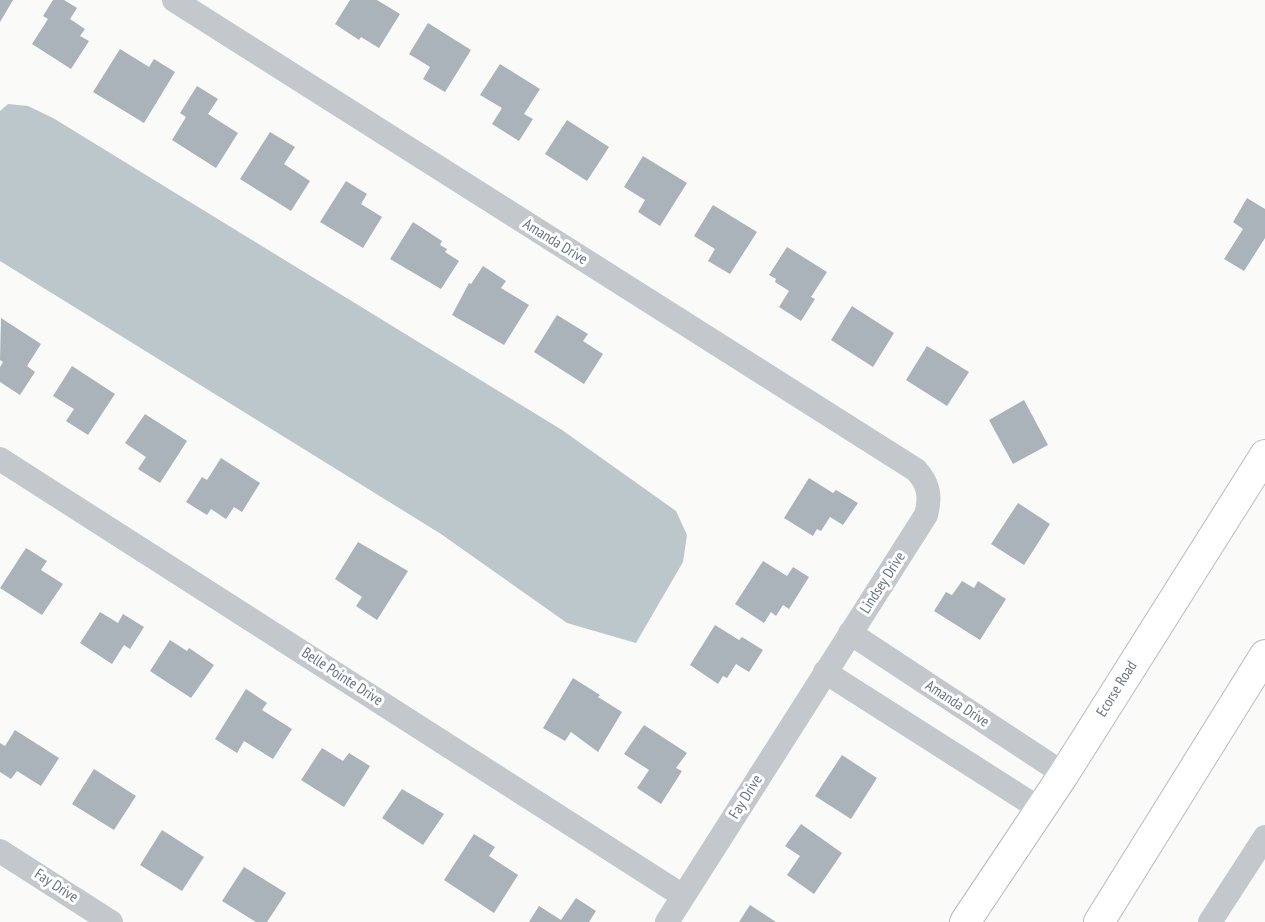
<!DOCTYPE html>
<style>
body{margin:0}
canvas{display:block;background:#fafaf8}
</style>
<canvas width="1265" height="922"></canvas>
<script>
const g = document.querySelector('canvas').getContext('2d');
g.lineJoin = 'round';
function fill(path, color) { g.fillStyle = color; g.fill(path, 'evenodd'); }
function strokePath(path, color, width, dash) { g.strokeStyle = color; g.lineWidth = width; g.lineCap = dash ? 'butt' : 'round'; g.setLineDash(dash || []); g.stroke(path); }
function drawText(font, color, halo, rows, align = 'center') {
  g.font = font + ' "PT Sans Narrow",sans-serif'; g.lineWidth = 6; g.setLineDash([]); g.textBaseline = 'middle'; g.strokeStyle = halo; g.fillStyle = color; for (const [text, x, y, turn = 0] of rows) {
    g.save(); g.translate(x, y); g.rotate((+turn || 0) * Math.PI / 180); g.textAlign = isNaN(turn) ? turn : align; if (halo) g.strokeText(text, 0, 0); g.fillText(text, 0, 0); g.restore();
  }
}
fill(new Path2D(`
 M8 104 28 106 53 118 562 430 676 511 687 535 683 562 636 643 567 623 441 534 0 261V111Z`), '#bbc7cb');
fill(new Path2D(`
 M0 0H13L0 22Z
 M53 0H64L77 8 70 19 85 29 80 36 89 41 71 69 32 44 48 19 43 16Z
 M350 0H377L400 14 379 48 361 37 359 40 335 24Z
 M428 23 471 50 445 92 423 79 430 67 409 54Z
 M120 49 149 67 154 59 175 72 144 123 93 92Z
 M500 64 540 89 524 114 533 119 519 141 492 124 502 108 480 95Z
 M197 86 218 99 208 114 238 133 216 168 172 140 186 117 180 113Z
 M567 120 609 147 587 181 545 154Z
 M270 132 295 147 284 164 310 181 291 211 240 179Z
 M643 156 687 183 660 226 638 212 645 200 624 187Z
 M346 181 367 194 361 204 382 217 363 248 320 222Z
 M1247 198 1265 209V238L1244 271 1224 259 1243 229 1233 222Z
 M713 205 757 232 730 274 708 261 715 249 694 236Z
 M413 222 442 241 440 245 447 249 445 252 459 261 441 289 390 259Z
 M787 247 827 272 811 297 815 299 801 321 779 307 789 291 775 282 776 279 769 275Z
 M483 266 506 281 501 288 529 305 504 345 452 315 469 283 471 284Z
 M852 306 894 333 873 367 831 340Z
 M557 315 588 334 583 341 603 354 584 384 534 352Z
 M1 318 41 344 27 366 35 372 20 395 0 382V367L3 362 0 360Z
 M927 346 969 372 947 406 906 380Z
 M72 366 115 394 88 435 66 421 74 409 53 396Z
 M1024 400 1048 445 1013 464 989 420Z
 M145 414 187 441 160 483 138 469 146 457 125 443Z
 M221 458 260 483 242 512 234 507 226 519 211 509 207 515 186 502 202 477 207 480Z
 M809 478 833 493 836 490 858 503 843 525 830 517 821 531 817 529 813 536 784 518Z
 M1018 503 1050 524 1024 565 991 544Z
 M358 542 408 571 377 620 356 606 362 597 335 579Z
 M26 548 47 561 41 570 63 584 42 615 0 588Z
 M763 561 787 576 793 567 809 577 789 609 783 605 776 616 771 612 764 623 735 604Z
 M962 581 974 588 978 581 1006 599 980 640 934 611 946 592 952 595Z
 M100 612 118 623 123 614 144 627 130 649 124 645 112 664 80 643Z
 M715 625 739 640 742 637 763 650 749 672 736 664 727 678 723 676 718 684 690 665Z
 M170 640 187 651 189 648 214 665 191 698 150 671Z
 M573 678 600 695 598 697 622 712 598 752 571 732 565 741 543 728Z
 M246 689 267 703 262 710 292 729 273 759 244 741 237 753 215 739Z
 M644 725 687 753 676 768 682 771 661 804 637 788 649 770 624 754Z
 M15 730 59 758 41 786 17 771 11 779 0 772V743L5 746Z
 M322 748 343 761 349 753 370 766 344 807 301 780Z
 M842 755 877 778 851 819 815 796Z
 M94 769 136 796 114 830 72 804Z
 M402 789 444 814 423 845 382 818Z
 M801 824 842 853 814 894 787 875 800 856 785 846Z
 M162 830 204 857 182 891 140 865Z
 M474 834 495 847 489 856 518 875 494 913 444 880Z
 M244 867 286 893 267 922H256L222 901Z
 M576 898 596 911 589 922H529L539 906 561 920Z
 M750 905 776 922H739Z`), '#aab3b9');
const major = new Path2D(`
 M965 922 1064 774 1265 455
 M1099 922 1265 655`);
strokePath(major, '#b5babe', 32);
strokePath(new Path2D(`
 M174 0 916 470C929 484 931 497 926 515L667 922
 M0 459 683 896
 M850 633 1064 774
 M825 672 1040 809
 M0 851 111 922
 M1210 922 1265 837`), '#c3c8cc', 24);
strokePath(major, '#fff', 30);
drawText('15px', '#657683', '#fff', [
 ["Amanda Drive",555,242,32],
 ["Lindsey Drive",883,583,-57],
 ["Belle Pointe Drive",342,677,33],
 ["Ecorse Road",1117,689,-58],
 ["Amanda Drive",957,704,33],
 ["Fay Drive",746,797,-58],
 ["Fay Drive",56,886,33]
]);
</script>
